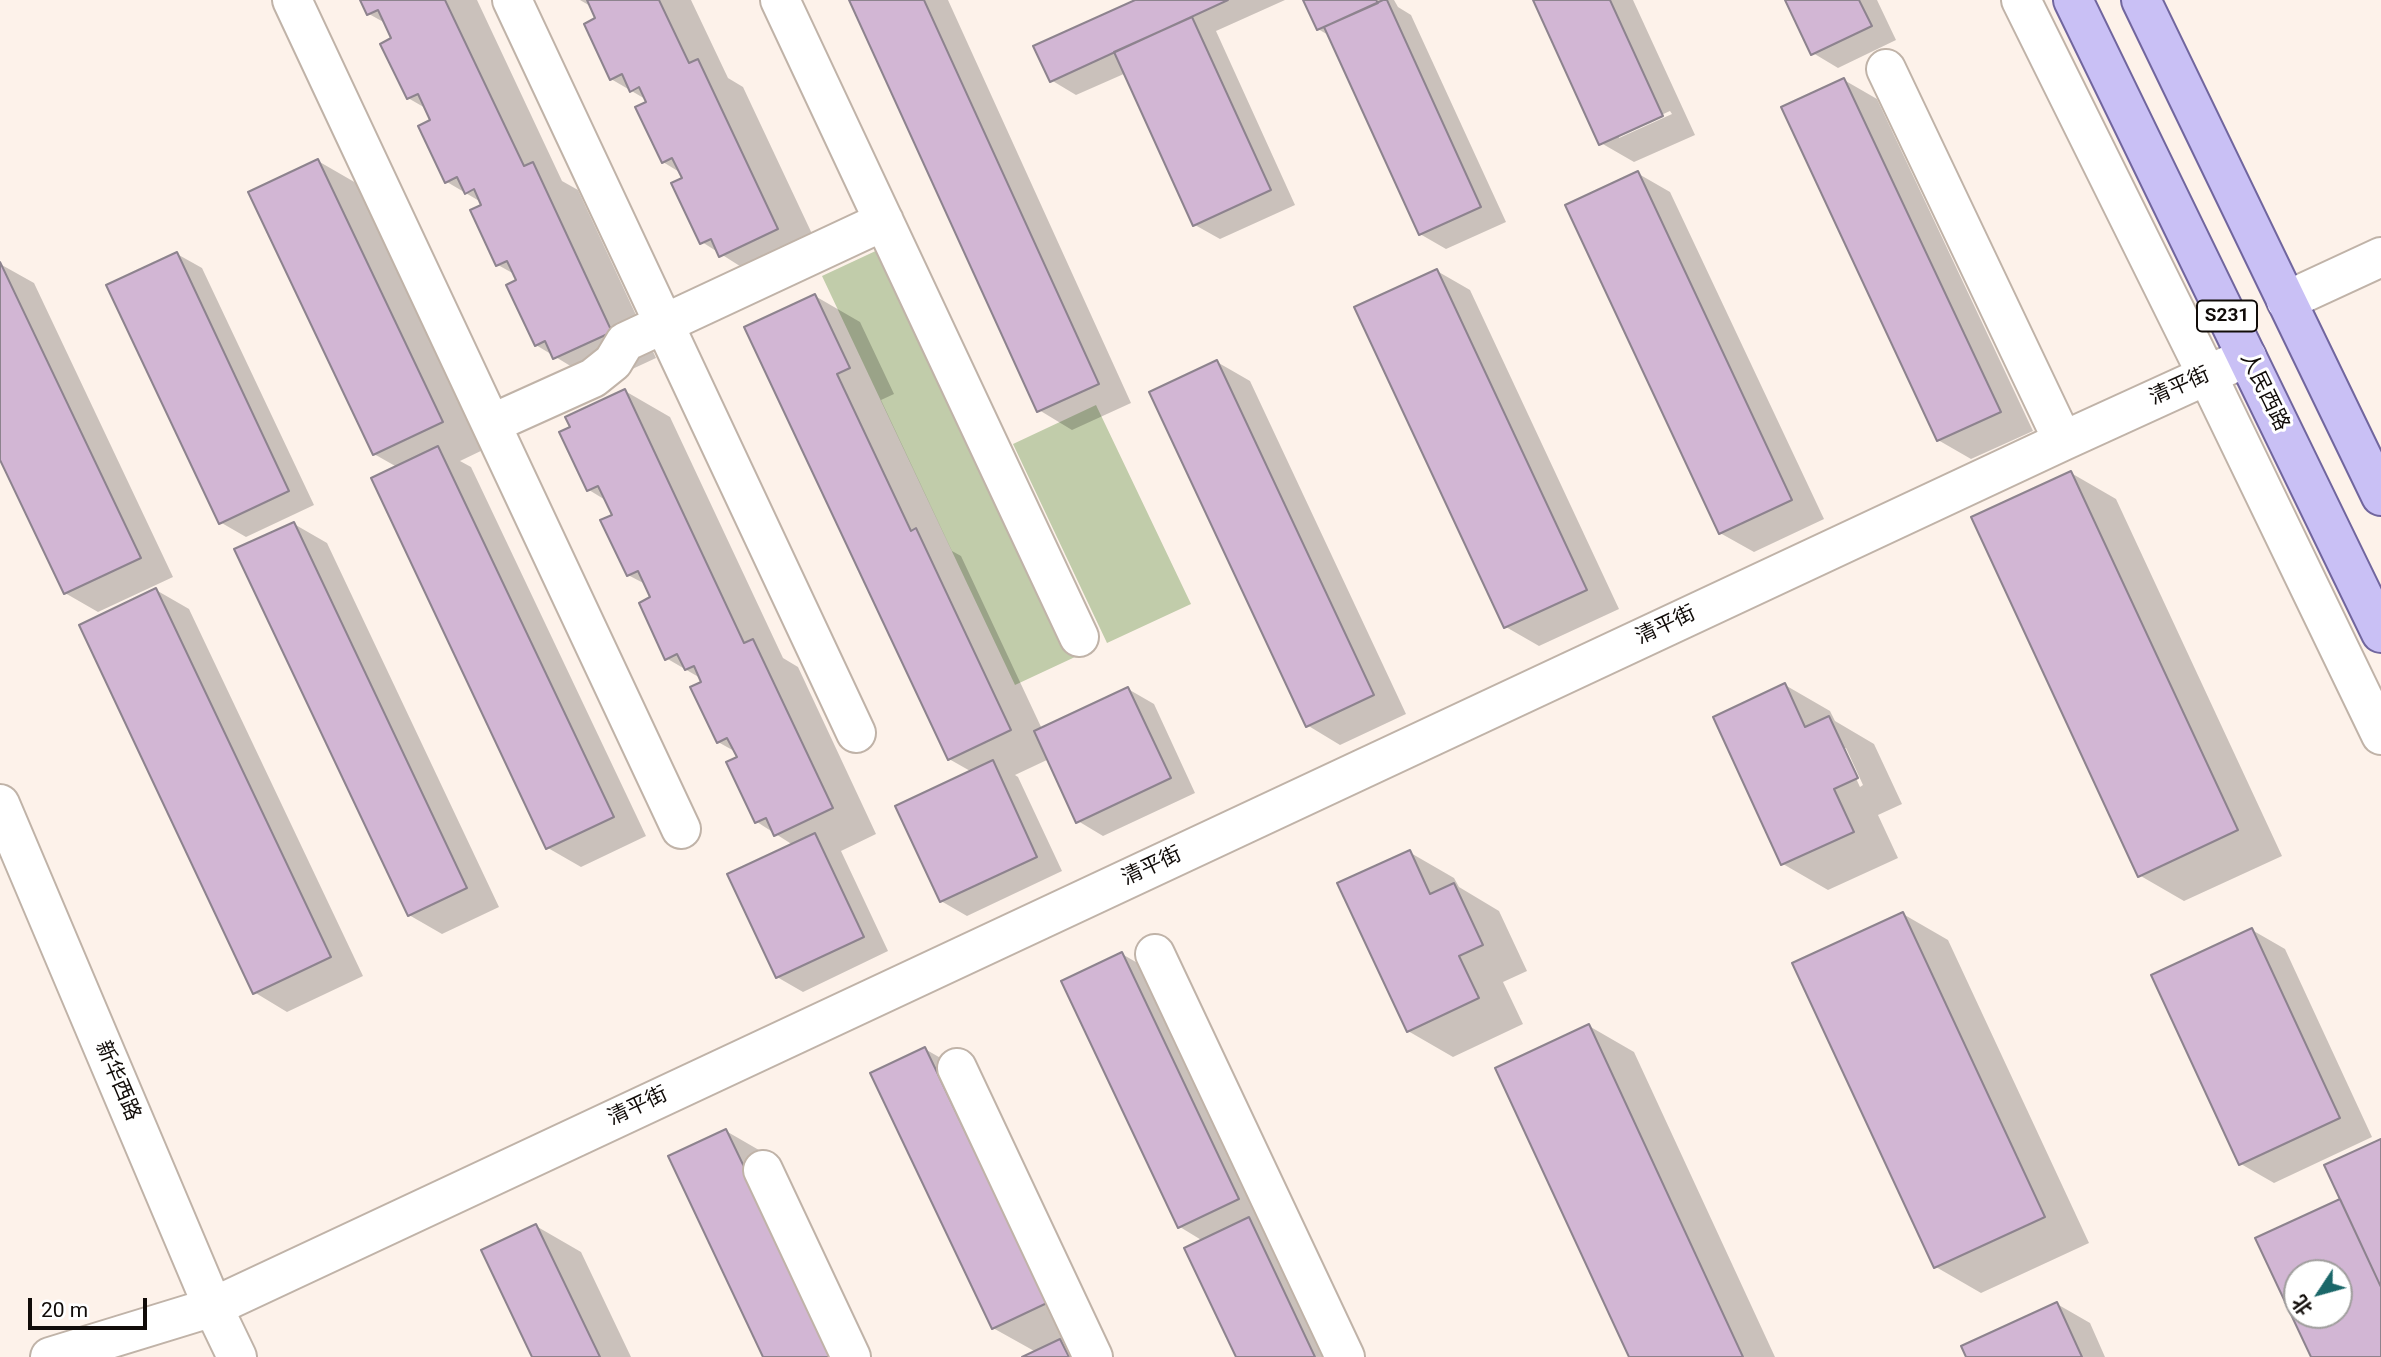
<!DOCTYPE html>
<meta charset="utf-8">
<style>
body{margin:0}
#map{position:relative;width:2381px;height:1357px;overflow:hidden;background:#fdf2ea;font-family:Roboto,"Noto Sans SC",sans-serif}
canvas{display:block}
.north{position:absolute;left:2283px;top:1259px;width:70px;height:70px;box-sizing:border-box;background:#fff;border:2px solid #a09e9d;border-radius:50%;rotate:234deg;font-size:19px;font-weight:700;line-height:28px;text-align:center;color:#110c09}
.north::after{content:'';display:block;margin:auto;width:24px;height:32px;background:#1a6769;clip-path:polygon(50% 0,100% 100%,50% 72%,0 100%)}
.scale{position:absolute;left:28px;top:1298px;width:119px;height:32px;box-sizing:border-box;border:4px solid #110c09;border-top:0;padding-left:9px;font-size:21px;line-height:24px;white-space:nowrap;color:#110c09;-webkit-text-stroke:5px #fff;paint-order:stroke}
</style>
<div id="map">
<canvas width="2381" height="1357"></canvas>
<div class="north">北</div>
<div class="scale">20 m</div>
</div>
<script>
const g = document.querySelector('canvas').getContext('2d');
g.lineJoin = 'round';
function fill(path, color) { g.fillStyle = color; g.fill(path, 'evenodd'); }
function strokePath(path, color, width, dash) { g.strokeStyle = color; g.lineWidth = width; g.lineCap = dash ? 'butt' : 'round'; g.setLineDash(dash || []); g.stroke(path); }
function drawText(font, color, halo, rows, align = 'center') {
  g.font = font + ' Roboto,"Noto Sans SC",sans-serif'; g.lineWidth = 6; g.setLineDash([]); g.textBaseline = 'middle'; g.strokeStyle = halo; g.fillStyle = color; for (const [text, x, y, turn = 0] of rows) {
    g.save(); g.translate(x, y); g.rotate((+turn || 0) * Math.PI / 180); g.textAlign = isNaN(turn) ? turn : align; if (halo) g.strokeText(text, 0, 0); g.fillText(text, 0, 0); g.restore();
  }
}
fill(new Path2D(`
 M882 248 1075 657 1015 685 822 276Z
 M1096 405 1191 604 1107 643 1013 444Z`), '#c1ccaa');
fill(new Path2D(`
 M362 0H477L562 181 578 190 656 358 600 384 536 345 516 275 498 265 481 202 447 182 432 121 427 109 408 98 394 39 387 24 369 14Z
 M580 0H691L728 78 743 87 822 255 765 282 702 242 681 173 663 162 649 103 647 100 611 79 598 18 592 7Z
 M851 0H948L1131 403 1072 430 1039 410Z
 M1139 0H1285L1216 31 1295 205 1220 239 1195 225 1126 73 1076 95 1051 80Z
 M1305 0H1394L1398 7 1411 15 1506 222 1446 249 1420 234 1330 36 1318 29Z
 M1535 0H1633L1695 135 1634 162 1601 143ZM1670 111 1672 114 1619 138V134Z
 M1787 0H1877L1896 40 1838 68 1813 53Z
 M1844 80 1877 99 2033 431 1971 459 1938 440Z
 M318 161 363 187 487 448 460 461 471 467 646 836 581 867 548 848 397 467 374 454Z
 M1637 173 1670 192 1824 519 1754 552 1720 533Z
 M177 254 202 268 314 505 246 537 220 522Z
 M0 264 34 283 173 577 98 612 65 593 0 456Z
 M1437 271 1470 290 1619 609 1539 646 1506 627Z
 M815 296 860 322 894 394 881 400 952 551 961 556 1042 729 1128 689 1154 704 1195 793 1103 836 1078 821 1049 759 1015 775 1018 777 1062 871 967 916 941 901 972 772 949 759 746 328Z
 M1217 362 1250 381 1406 714 1340 745 1307 725Z
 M625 391 670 417 783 658 798 667 876 834 841 851 888 951 803 992 777 977 793 845 757 822 736 752 718 742 702 679 666 658 653 598 647 585 628 575 614 516 607 501 589 490Z
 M2071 473 2116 499 2282 856 2184 901 2139 875Z
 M294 524 327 543 499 907 442 934 409 915Z
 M156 590 189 609 363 976 287 1012 254 992Z
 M1785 685 1830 711 1835 721 1874 744 1902 804 1878 815 1898 858 1828 890 1783 864ZM1842 748H1846L1863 785 1860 787Z
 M1409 852 1454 878 1459 887 1499 911 1527 971 1503 982 1523 1024 1453 1057 1408 1031Z
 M1903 914 1948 940 2089 1243 1981 1293 1936 1267Z
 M2252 930 2285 949 2372 1137 2274 1183 2241 1164Z
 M1122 954 1167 980 1347 1357H1238L1203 1241 1180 1227Z
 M1589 1026 1634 1052 1775 1357H1631Z
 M925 1049 970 1075 1091 1329 1063 1342 1088 1357H1026L1036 1352 993 1328Z
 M726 1131 771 1157 765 1357Z
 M536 1226 581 1252 631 1357H534Z
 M2057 1304 2090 1323 2105 1357H1968Z`), '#0003');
const building = new Path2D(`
 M360 0H445L524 166 533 162 612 332 553 359 545 341 535 346 506 285 516 280 507 261 496 266 470 210 481 205 474 189 465 194 457 177 445 183 418 126 430 120 418 94 407 99 380 44 391 38 378 10 367 15Z
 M587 0H659L689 63 698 59 778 229 719 257 711 239 700 244 671 183 682 178 672 158 662 163 635 107 646 102 639 87 630 92 622 74 610 80 584 24 595 18Z
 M849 0H924L1099 384 1037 412Z
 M1135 0H1228L1050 82 1033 46Z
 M1303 0H1376L1378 3 1317 30Z
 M1383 0H1387L1481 207 1419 235 1324 27Z
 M1533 0H1610L1663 116 1599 145Z
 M1785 0H1859L1872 26 1811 55Z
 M1192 17 1271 190 1193 226 1114 52Z
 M1844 78 2001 412 1937 441 1781 107Z
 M318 159 443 422 373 455 248 192Z
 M1638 171 1792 500 1719 534 1565 205Z
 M177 252 289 491 219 524 106 285Z
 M0 262 141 558 64 594 0 460Z
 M1437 269 1587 590 1504 628 1354 307Z
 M815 294 850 368 837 374 911 531 916 528 1011 730 948 760 744 327Z
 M1217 360 1374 695 1306 727 1149 392Z
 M625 389 744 643 753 639 833 808 774 836 766 818 755 823 726 762 737 757 727 738 717 743 690 687 701 682 694 666 685 670 677 654 665 660 639 603 650 597 638 571 627 576 600 520 612 515 598 486 587 491 559 432 570 427 565 417Z
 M438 446 614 817 546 849 371 478Z
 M2071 471 2238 830 2138 877 1971 517Z
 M294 522 467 888 408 916 234 549Z
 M156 588 331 957 253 994 79 625Z
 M1785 683 1805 727 1829 716 1858 778 1834 789 1854 832 1781 865 1713 717Z
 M1128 687 1171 778 1076 823 1034 731Z
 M993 760 1037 857 940 902 895 806Z
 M815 833 864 937 776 978 727 874Z
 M1410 850 1430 894 1454 883 1483 945 1459 956 1479 998 1407 1032 1337 883Z
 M1903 912 2045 1217 1934 1268 1792 963Z
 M2252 928 2340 1118 2239 1165 2151 975Z
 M1122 952 1239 1199 1178 1228 1061 981Z
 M1589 1024 1743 1357H1629L1495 1068Z
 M925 1047 1047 1303 992 1329 870 1073Z
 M726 1129 835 1357H763L668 1156Z
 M2381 1139V1287L2324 1165Z
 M2340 1199 2381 1287V1357H2311L2255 1238ZM2297 1273H2339V1315H2297Z
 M1249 1217 1315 1357H1236L1184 1248Z
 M536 1224 600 1357H532L481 1250Z
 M2057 1302 2082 1357H1966L1961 1346Z
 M1060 1339 1069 1357H1022Z`);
fill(building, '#d2b6d4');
strokePath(building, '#8d838e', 2);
const minor = new Path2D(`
 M292 0 681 829
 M512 0 856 733
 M780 0 1079 637
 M2021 0 2207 375 2381 735
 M1886 69 2063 441
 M2286 301 2381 257
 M491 424 593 378 613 362 625 342 884 221
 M0 804 213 1307 237 1357
 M1155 954 1345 1357
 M957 1068 1093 1357
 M763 1170 851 1357
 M50 1357 213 1307 2063 441 2247 357`);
const major = new Path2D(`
 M2073 0 2381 633
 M2141 0 2381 496`);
strokePath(minor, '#c0b3a8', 42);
strokePath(major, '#71669e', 42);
strokePath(minor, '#fff', 38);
strokePath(major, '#c9c0f5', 38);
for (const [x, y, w] of [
 [2227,316,60]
]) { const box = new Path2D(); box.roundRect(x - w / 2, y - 15.5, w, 31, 5); g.fillStyle = '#fff'; g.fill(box); strokePath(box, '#110c09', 2); }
drawText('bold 19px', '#110c09', null, [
 ["S231",2227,316]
]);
drawText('21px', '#110c09', '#fff', [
 ["清平街",2180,387,-24],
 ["人民西路",2264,392,64],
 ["清平街",1666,626,-25],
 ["清平街",1152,867,-25],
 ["新华西路",117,1081,67],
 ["清平街",638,1107,-25]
]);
</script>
